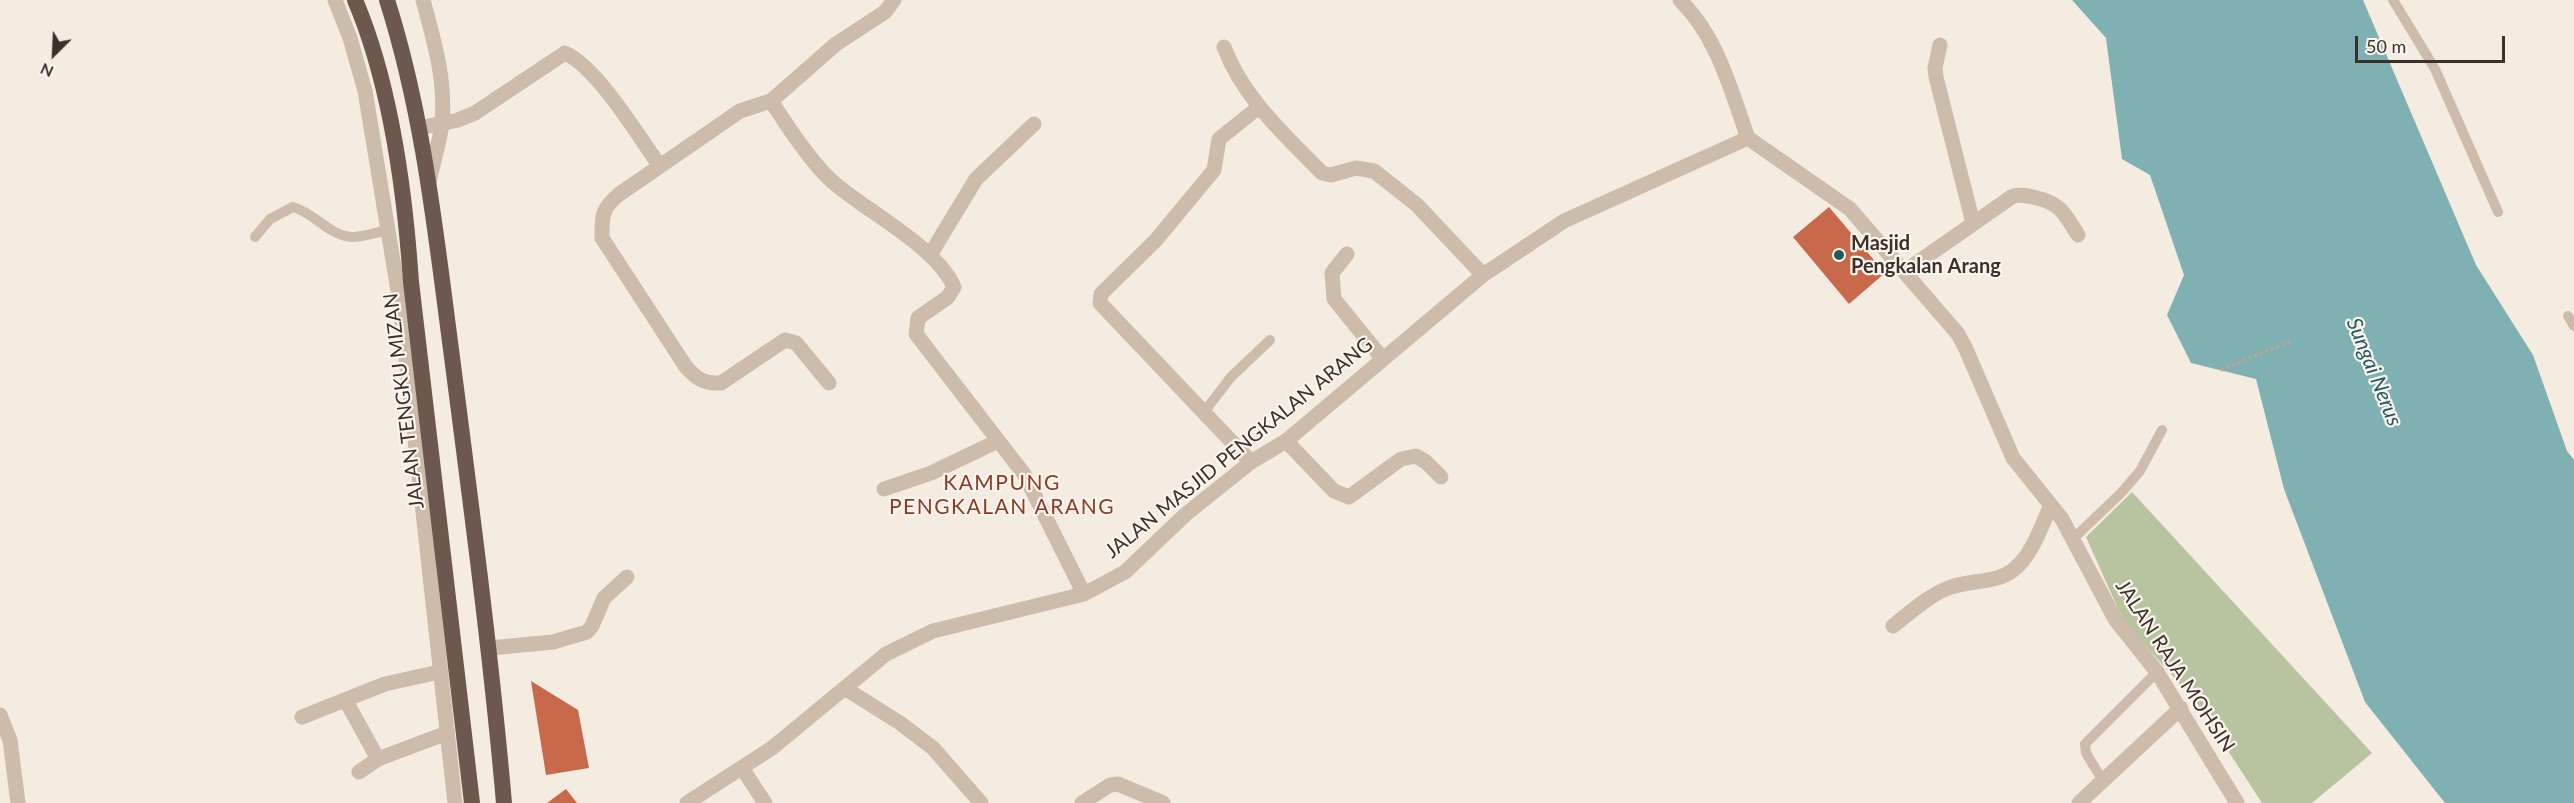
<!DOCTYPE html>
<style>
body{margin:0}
#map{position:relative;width:2574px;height:803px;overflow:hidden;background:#f4ebe1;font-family:Lato,sans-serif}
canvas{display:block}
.north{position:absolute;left:24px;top:24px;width:60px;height:60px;-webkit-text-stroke:4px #fbf5ee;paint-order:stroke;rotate:204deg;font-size:16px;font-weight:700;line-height:24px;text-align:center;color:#3b302b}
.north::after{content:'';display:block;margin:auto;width:21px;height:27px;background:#3b302b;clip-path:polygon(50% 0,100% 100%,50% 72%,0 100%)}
.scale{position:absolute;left:2355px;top:36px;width:150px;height:27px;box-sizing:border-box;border:3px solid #3b302b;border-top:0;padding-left:8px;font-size:18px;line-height:21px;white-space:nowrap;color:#3b302b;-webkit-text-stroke:4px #fbf5ee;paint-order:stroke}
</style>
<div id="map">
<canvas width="2574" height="803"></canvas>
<div class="north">N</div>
<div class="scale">50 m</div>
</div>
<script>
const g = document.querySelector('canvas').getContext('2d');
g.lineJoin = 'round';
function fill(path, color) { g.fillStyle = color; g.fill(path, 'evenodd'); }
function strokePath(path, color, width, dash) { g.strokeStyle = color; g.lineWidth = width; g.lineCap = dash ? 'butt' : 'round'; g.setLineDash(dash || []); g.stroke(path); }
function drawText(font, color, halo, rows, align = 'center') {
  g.font = font + ' Lato,sans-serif'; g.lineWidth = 4.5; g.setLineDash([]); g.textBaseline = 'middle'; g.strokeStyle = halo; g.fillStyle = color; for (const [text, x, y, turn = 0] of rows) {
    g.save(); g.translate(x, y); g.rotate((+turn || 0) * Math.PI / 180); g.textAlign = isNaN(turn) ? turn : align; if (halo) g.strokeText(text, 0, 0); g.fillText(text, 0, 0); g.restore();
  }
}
fill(new Path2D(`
 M2132 492 2372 753 2312 803H2262L2197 703 2124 622 2086 537Z`), '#b8c4a0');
fill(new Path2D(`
 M2072 0H2363L2476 265 2533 355 2567 451 2574 460V803H2445L2365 702 2284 489 2256 379 2191 363 2167 315 2184 275 2150 175 2122 159 2106 38Z`), '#7fb0b2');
fill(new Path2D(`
 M1829 207 1885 273 1849 304 1793 237Z
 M531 681 578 710 589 768 546 775Z
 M566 789 577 803H547Z`), '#c8694b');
strokePath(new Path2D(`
 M2221 370 2293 340`), '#b9a596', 4, [3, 3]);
strokePath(new Path2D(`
 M2393 0 2435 69 2498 212
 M255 237 270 219 293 207C315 213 329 236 352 237 363 237 377 232 389 230
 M2568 316 2574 326
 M1204 412 1231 377 1270 340
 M2074 538 2121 493 2140 471 2162 430
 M2103 781 2086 753 2085 744 2157 672`), '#cdbbac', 10);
strokePath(new Path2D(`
 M335 0 350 38 365 91 400 303 455 803
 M894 0 885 12 836 44 771 101C786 124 812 164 833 182 867 212 936 246 954 287L948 297 918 318 916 334 1024 474 1084 594
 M1680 0C1718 38 1730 88 1748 138
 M1940 45 1935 68 1936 77 1973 223
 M1224 47C1243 98 1285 135 1322 173L1331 175 1356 168 1374 171 1417 205 1483 275
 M771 101 740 111 618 195C601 210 602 217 602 238L686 367C697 379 704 384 721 383L785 340 796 343 829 383
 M419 128 458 120 475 113 565 53C598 68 638 136 660 166
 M1748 138 1850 209 1958 334 1965 347 2013 458 2062 519 2115 619 2157 672 2237 803
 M1347 254 1332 273 1334 299 1382 358
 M930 255 976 179 1034 124
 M1904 272 2013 196C2022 194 2028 196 2037 198 2062 204 2065 215 2078 235
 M1286 441 1334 491 1349 497 1401 459 1416 456 1426 462 1441 477
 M1251 462 1100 303 1101 294 1156 240 1214 170 1219 139 1259 107
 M884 489 931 473 998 441
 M1893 626C1911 612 1930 594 1951 587 1966 582 1982 582 1997 578 2028 570 2039 531 2051 505
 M490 648 553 642 587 632 592 626 604 598 627 577
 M846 689 900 723 933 748 981 803
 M346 701 378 759
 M0 715 10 740 18 803
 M302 717 385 684 439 672
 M742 768 765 803
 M359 772 378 759 447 733
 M687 803 772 748 886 654 933 631 1084 594 1125 572 1186 514 1251 462 1286 441 1483 275 1564 221 1748 138
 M1082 803 1110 785 1118 784 1163 803
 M2079 803 2181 708`), '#cdbbac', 15);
strokePath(new Path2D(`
 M423 0C434 41 446 80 442 123 440 142 433 162 429 182`), '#cdbbac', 15);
strokePath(new Path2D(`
 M355 0C390 82 405 193 411 282L472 803
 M387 0C424 116 436 237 452 357 471 505 491 654 504 803`), '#6c584f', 16);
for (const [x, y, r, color] of [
 [1839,255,6,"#1f5a5e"]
]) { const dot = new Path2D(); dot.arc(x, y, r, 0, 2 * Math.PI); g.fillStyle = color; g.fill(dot); strokePath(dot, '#fbf5ee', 2); }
drawText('bold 20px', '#3b302b', '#fbf5ee', [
 ["Masjid",1851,244],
 ["Pengkalan Arang",1851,267]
], 'left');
drawText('20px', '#3b302b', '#fbf5ee', [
 ["JALAN TENGKU MIZAN",404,401,-97],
 ["JALAN MASJID PENGKALAN ARANG",1239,448,-39],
 ["JALAN RAJA MOHSIN",2175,666,57]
]);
drawText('italic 21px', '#1f5a5e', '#fbf5ee', [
 ["Sungai Nerus",2374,372,68]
]);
g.letterSpacing = '1.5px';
drawText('21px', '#8c3b22', '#fbf5ee', [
 ["KAMPUNG",1002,483],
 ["PENGKALAN ARANG",1002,507]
]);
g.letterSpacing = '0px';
</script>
